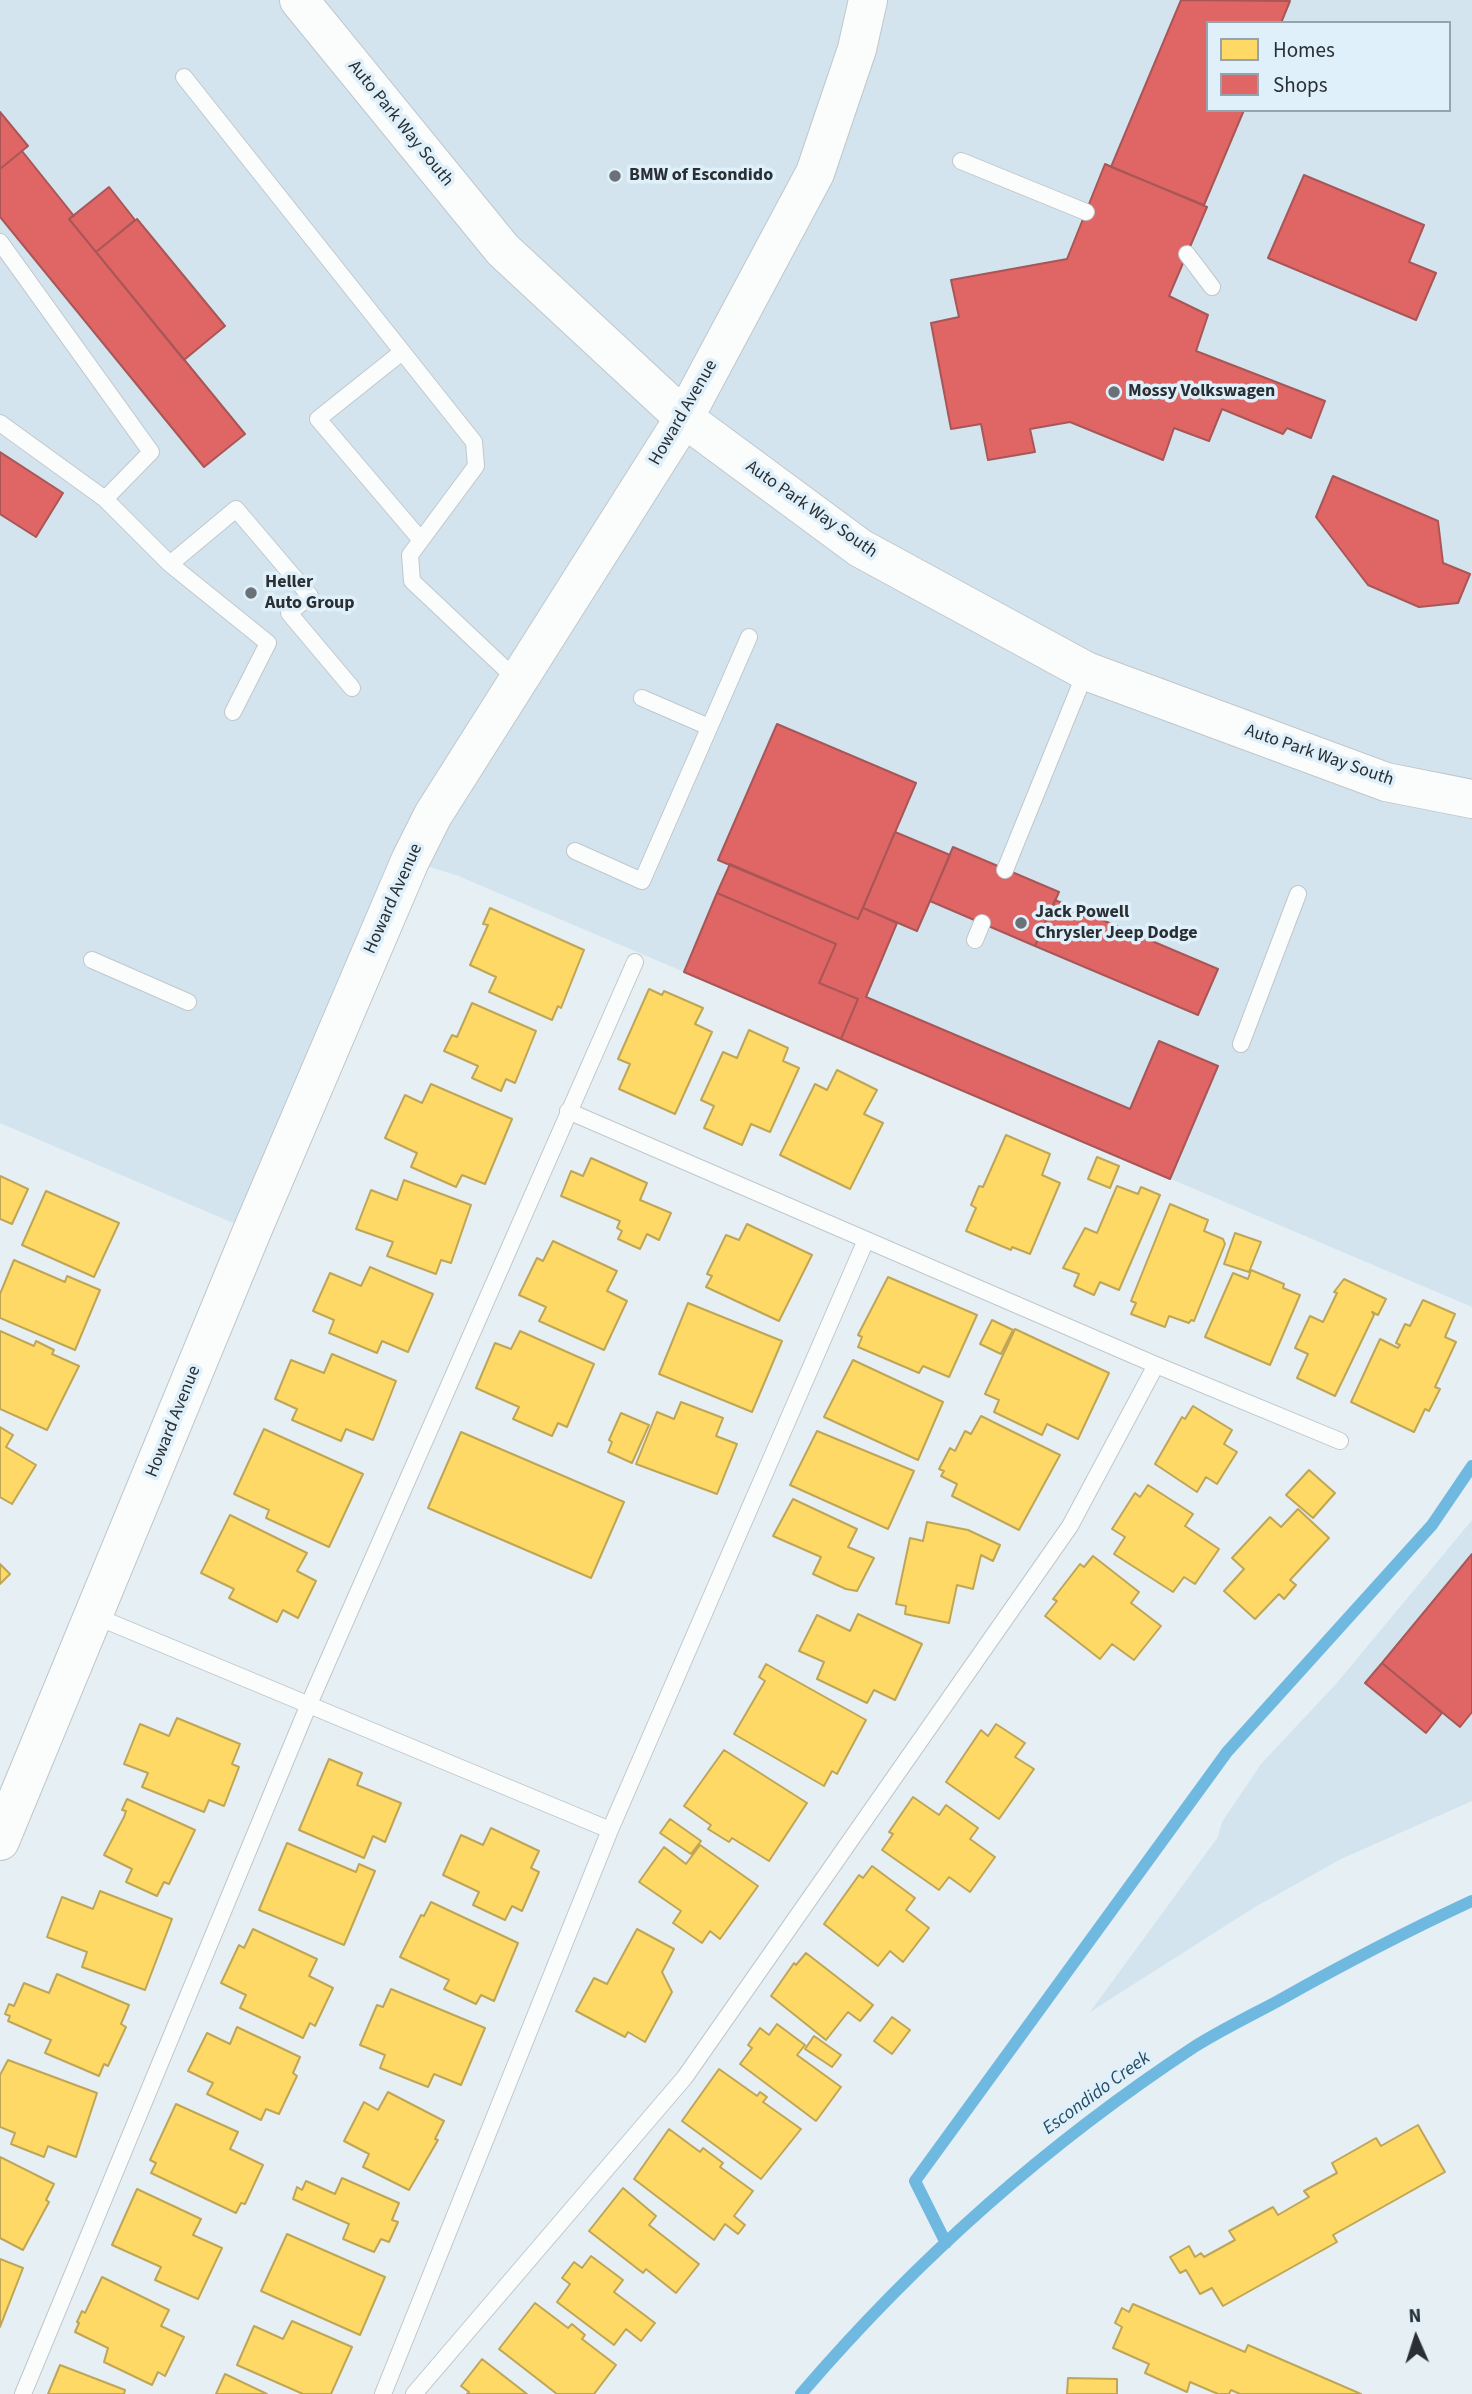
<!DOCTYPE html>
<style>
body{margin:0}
#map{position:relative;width:1472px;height:2394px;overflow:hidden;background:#e5eff4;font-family:"Source Sans 3",sans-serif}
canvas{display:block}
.legend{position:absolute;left:1206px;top:21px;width:245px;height:91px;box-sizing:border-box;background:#dff0fa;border:2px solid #96a3aa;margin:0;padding:9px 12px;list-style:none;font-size:21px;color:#292f33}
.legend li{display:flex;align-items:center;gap:14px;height:35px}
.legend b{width:35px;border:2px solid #96a3aa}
.north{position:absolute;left:1381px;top:2303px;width:70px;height:70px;-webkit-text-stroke:5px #dff0fa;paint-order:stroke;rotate:357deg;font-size:19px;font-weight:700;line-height:28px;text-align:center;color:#292f33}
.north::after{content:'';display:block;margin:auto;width:24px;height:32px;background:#292f33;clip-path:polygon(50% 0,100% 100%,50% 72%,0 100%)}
</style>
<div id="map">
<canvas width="1472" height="2394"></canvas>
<ul class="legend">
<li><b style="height:19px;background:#ffd966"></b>Homes</li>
<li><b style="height:19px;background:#e06666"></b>Shops</li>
</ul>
<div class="north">N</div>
</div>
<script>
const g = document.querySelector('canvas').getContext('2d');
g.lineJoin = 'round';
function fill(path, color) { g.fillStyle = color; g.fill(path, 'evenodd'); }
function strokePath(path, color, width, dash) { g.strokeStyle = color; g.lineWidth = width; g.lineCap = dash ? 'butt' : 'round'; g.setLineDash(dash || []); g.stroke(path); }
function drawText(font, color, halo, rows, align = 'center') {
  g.font = font + ' "Source Sans 3",sans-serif'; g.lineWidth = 7; g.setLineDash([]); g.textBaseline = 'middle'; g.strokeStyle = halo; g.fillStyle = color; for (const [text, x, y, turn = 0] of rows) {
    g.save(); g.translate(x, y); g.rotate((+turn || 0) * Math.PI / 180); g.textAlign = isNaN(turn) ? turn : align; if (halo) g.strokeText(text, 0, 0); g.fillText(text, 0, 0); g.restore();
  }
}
fill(new Path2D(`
 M0 0H1472V1307L456 875 410 861 252 1231 0 1123ZM1208 23H1449V110H1208Z
 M1472 1520V1801L1341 1859 1255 1907 1090 2012 1218 1837 1222 1822 1261 1764 1336 1684Z`), '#d3e4ee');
const homes = new Path2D(`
 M490 908 584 950 561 1008 558 1006 552 1020 489 992 496 977 470 965 488 925 483 924Z
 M649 989 662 995 664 991 703 1008 695 1024 712 1032 675 1114 619 1089 630 1064 618 1059Z
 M472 1003 536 1031 515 1083 506 1079 501 1091 472 1078 478 1066 444 1051 452 1035 457 1037Z
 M749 1030 788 1048 783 1061 799 1068 770 1132 751 1124 742 1145 704 1128 714 1106 701 1100 723 1052 737 1058Z
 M837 1070 877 1090 864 1114 883 1123 850 1189 780 1155 815 1084 827 1090Z
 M431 1084 512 1119 485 1184 462 1175 456 1187 411 1167 417 1153 385 1138 405 1095 422 1103Z
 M1006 1135 1050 1154 1042 1175 1060 1183 1030 1254 1012 1247 1011 1250 966 1231 976 1208 971 1205 979 1186 983 1187Z
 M1097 1157 1119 1166 1110 1188 1088 1179Z
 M591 1158 647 1183 640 1200 671 1213 659 1240 647 1234 640 1249 618 1239 622 1231 617 1228 620 1221 561 1196 571 1171 583 1176Z
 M0 1176 28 1189 12 1224 0 1219Z
 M404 1180 471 1205 451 1263 441 1260 436 1274 387 1256 393 1242 356 1229 371 1190 397 1200Z
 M1117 1186 1138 1194 1141 1187 1160 1195 1119 1290 1100 1282 1094 1295 1074 1286 1079 1274 1063 1268 1085 1228 1097 1233Z
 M46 1191 119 1223 94 1277 22 1245Z
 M1170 1204 1208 1220 1204 1231 1223 1239 1225 1244 1194 1321 1191 1320 1189 1323 1169 1316 1165 1327 1131 1314 1136 1303 1131 1301Z
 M747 1224 812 1255 779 1321 706 1287 712 1276 707 1274 726 1235 739 1240Z
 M1235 1233 1261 1242 1249 1272 1224 1264Z
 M553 1241 617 1271 607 1291 627 1301 604 1350 539 1321 546 1307 519 1295 537 1258 543 1261Z
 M14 1260 65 1282 67 1276 100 1290 75 1350 0 1318V1294Z
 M370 1267 433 1294 408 1352 382 1341 377 1353 329 1333 334 1320 313 1311 330 1273 361 1286Z
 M1251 1270 1284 1284 1283 1288 1300 1295 1270 1365 1205 1337 1233 1273 1248 1279Z
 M888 1277 977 1315 949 1377 923 1366 919 1373 858 1347 862 1337 858 1335Z
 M1344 1279 1386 1299 1378 1315 1372 1312 1374 1315 1335 1396 1297 1378 1308 1354 1295 1348 1310 1316 1323 1322 1337 1293 1334 1292Z
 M1423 1300 1455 1314 1445 1337 1456 1342 1435 1387 1440 1389 1429 1411 1425 1409 1414 1432 1351 1402 1380 1339 1398 1348 1400 1345 1396 1343 1405 1324 1410 1326Z
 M688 1303 782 1341 752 1412 659 1374Z
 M992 1320 1013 1330 1001 1354 980 1344Z
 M1015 1329 1109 1373 1078 1439 1047 1424 1042 1435 994 1412 999 1400 985 1394Z
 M0 1331 34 1346 36 1341 54 1350 52 1354 79 1366 47 1430 0 1409Z
 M520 1331 594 1364 567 1427 558 1423 552 1436 513 1419 519 1407 476 1388 495 1343 511 1349Z
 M332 1354 396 1381 373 1440 346 1429 341 1441 292 1420 297 1409 275 1399 291 1360 324 1373Z
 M853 1360 943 1402 918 1460 824 1417Z
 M681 1402 723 1418 716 1436 737 1444 717 1494 636 1464 657 1412 674 1419Z
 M1193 1406 1232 1430 1224 1444 1237 1452 1217 1484 1206 1477 1197 1492 1155 1464 1182 1417 1185 1419Z
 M621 1413 649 1425 632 1463 608 1452 612 1442 609 1440Z
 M981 1416 1060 1455 1019 1530 952 1496 957 1484 941 1476 944 1471 939 1469 950 1448 955 1451 965 1431 971 1434Z
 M0 1427 13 1435 6 1447 36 1465 12 1504 0 1497Z
 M264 1429 363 1474 329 1547 266 1518 269 1510 234 1494Z
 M817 1431 914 1471 888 1529 790 1485Z
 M461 1432 624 1502 591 1578 428 1508Z
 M1309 1470 1335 1493 1313 1518 1286 1495Z
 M1148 1485 1193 1514 1185 1526 1219 1549 1195 1584 1184 1577 1173 1592 1114 1554 1125 1537 1112 1529 1135 1493 1140 1497Z
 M793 1499 857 1529 848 1547 874 1558 857 1591 846 1589 813 1574 821 1557 773 1536Z
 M1298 1509 1329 1538 1290 1580 1296 1585 1284 1599 1279 1594 1255 1619 1224 1591 1244 1569 1232 1558 1270 1517 1281 1527Z
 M230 1515 307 1553 297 1571 316 1581 298 1618 283 1610 277 1622 229 1598 234 1589 201 1573Z
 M927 1522 968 1530 1000 1545 993 1561 981 1555 973 1589 957 1585 949 1623 905 1614 906 1606 896 1604 910 1538 923 1541Z
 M1093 1556 1139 1592 1131 1603 1161 1626 1134 1660 1112 1644 1100 1659 1045 1616 1057 1601 1053 1599 1080 1564 1084 1567Z
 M0 1564 10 1574 0 1584Z
 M858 1614 922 1644 895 1700 874 1690 867 1703 817 1679 824 1662 799 1651 817 1615 850 1631Z
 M766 1664 866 1720 837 1774 832 1771 824 1786 734 1734 765 1681 759 1677Z
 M177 1718 240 1744 232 1764 239 1767 224 1806 209 1800 204 1812 142 1787 148 1773 124 1764 140 1724 169 1736Z
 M996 1724 1025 1743 1015 1757 1034 1769 999 1819 946 1782 981 1730 988 1736Z
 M724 1750 807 1803 769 1861 732 1838 729 1842 708 1829 711 1825 684 1806Z
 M329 1759 362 1773 357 1785 401 1803 385 1842 373 1836 364 1858 299 1830Z
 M913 1797 939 1815 946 1805 978 1828 970 1839 995 1857 970 1892 949 1877 939 1890 882 1850 893 1834 889 1832Z
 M127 1799 195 1830 169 1884 164 1882 157 1896 126 1882 132 1869 104 1855 124 1817 126 1811 122 1810Z
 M670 1819 701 1841 691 1854 660 1833Z
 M491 1828 539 1851 531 1868 539 1872 522 1911 512 1906 505 1920 473 1905 479 1892 443 1875 461 1835 483 1845Z
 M287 1843 356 1872 359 1864 375 1871 344 1945 259 1910Z
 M700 1845 758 1886 720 1939 710 1931 702 1943 673 1923 681 1911 639 1882 664 1847 686 1864Z
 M872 1866 915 1898 906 1910 929 1928 903 1962 890 1951 878 1966 824 1924 859 1875 863 1878Z
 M100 1891 172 1919 145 1990 82 1967 87 1952 47 1937 62 1897 93 1909Z
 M431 1902 518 1943 494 2001 481 1995 476 2004 444 1989 449 1980 400 1957 421 1915 424 1916Z
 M253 1929 317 1959 309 1976 333 1988 315 2026 310 2023 303 2038 240 2008 246 1995 221 1983 239 1945 244 1948Z
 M637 1929 674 1949 662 1972 672 1992 645 2042 628 2032 625 2037 576 2011 594 1978 607 1984Z
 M806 1953 873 2005 860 2021 848 2012 826 2040 771 1996 794 1963 796 1965Z
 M57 1974 129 2005 121 2024 126 2027 108 2066 104 2064 99 2076 45 2053 51 2040 8 2021 10 2016 5 2014 9 2004 14 2006 24 1983 49 1993Z
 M391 1989 485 2028 461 2085 434 2074 428 2087 380 2068 385 2055 360 2045 377 2005 383 2007Z
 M892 2017 910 2030 892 2054 874 2041Z
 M777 2024 805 2045 797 2055 841 2087 816 2121 740 2064 752 2048 748 2045 760 2028 769 2035Z
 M237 2027 300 2057 293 2073 297 2076 279 2114 266 2109 261 2120 207 2094 213 2083 188 2071 207 2033 230 2044Z
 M814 2036 841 2055 832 2067 805 2049Z
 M8 2060 97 2093 76 2157 48 2146 44 2157 11 2144 15 2133 0 2127V2075Z
 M719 2069 757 2096 760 2092 767 2097 763 2102 801 2129 761 2179 682 2121Z
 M388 2092 444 2121 435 2139 438 2140 409 2190 363 2167 369 2154 344 2141 364 2102 378 2110Z
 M176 2104 238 2132 230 2149 263 2165 245 2204 241 2203 236 2213 151 2173 156 2163 150 2160Z
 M1418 2125 1445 2172 1333 2235 1337 2242 1223 2306 1212 2288 1200 2294 1186 2270 1180 2273 1170 2257 1189 2246 1195 2257 1201 2253 1204 2257 1235 2240 1229 2231 1273 2207 1278 2215 1309 2197 1304 2191 1337 2173 1332 2163 1376 2138 1381 2146Z
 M669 2129 700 2152 703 2148 723 2163 720 2167 753 2191 734 2216 745 2225 738 2234 725 2224 714 2240 634 2179Z
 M0 2157 54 2184 46 2200 49 2202 23 2250 0 2238Z
 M342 2178 399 2203 392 2220 398 2222 389 2242 381 2239 374 2252 343 2239 349 2224 293 2199 297 2187 302 2190 306 2181 335 2194Z
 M623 2188 656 2216 649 2225 699 2264 676 2293 646 2269 643 2273 589 2231Z
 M137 2189 201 2219 193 2235 222 2248 198 2299 155 2280 161 2267 112 2245Z
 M287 2234 385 2277 360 2335 261 2291Z
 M591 2256 623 2280 614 2292 655 2323 641 2341 626 2329 614 2345 557 2302 570 2284 562 2278 574 2262 582 2268Z
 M0 2259 23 2268 0 2327Z
 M102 2277 169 2310 161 2326 184 2337 165 2376 158 2372 152 2385 104 2362 108 2348 75 2332 79 2323 77 2322 82 2311 85 2313Z
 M535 2303 568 2328 572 2324 585 2335 582 2339 616 2365 594 2394H557L499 2349Z
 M1133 2304 1245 2352 1248 2345 1361 2394H1240L1231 2390 1229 2394H1218L1190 2382 1187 2392 1145 2373 1149 2364 1113 2348 1122 2327 1115 2323 1122 2308 1129 2312Z
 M292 2321 352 2347 331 2394H303L237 2365 254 2326 283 2339Z
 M482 2359 527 2394H467L469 2392 461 2386Z
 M60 2365 125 2390 124 2394H48Z
 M225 2374 267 2394H216Z
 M1068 2378 1117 2379V2394H1067Z`);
fill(homes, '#ffd966');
strokePath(homes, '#bfa657', 2);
const shops = new Path2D(`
 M1181 0 1290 1 1281 23H1208V110H1244L1204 205 1111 167Z
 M0 112 28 146 0 169Z
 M22 151 74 216 69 219 245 434 204 467 0 217V169Z
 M1105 164 1207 207 1169 296 1208 315 1196 351 1325 401 1311 438 1287 428 1283 434 1222 409 1209 441 1174 428 1163 460 1070 422 1030 429 1035 452 988 460 981 424 951 429 931 323 959 317 951 280 1067 259Z
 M1304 175 1424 225 1409 262 1436 273 1416 320 1268 258Z
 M109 187 135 220 96 252 69 219Z
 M137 219 225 326 184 360 96 252Z
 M0 452 63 493 36 537 0 514Z
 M1333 476 1438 521 1443 563 1470 574 1458 603 1419 607 1368 585 1316 517Z
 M777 724 916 783 858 919 718 860Z
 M895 832 950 855 917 931 863 908Z
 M953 847 1059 892 1035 946 930 901Z
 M730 864 858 919 863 908 897 923 866 997 1130 1109 1159 1041 1218 1066 1170 1179 841 1039 858 999 819 983 836 944 717 893Z
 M717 893 836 944 819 983 858 999 841 1039 684 972Z
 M1055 900 1218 969 1198 1015 1035 946Z
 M1472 1554V1712L1460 1727 1382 1663Z
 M1382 1663 1442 1713 1426 1733 1365 1683Z`);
fill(shops, '#e06666');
strokePath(shops, '#a95657', 2);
strokePath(new Path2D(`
 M946 2243 915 2181 1227 1752 1432 1525 1472 1466
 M801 2394C915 2261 1048 2143 1194 2047 1221 2030 1250 2016 1278 2001 1342 1965 1405 1932 1472 1901`), '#6fb9e0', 12);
const lane = new Path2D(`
 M184 77 474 442 476 466 410 555 412 581 518 681
 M961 161 1086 212
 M0 242 151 452 105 499 0 423
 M1187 254 1212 287
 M402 352 318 419 420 539
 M105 499 170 564
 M642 698 709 727
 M233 712 268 643 170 564 236 509 310 596 289 613 352 688
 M575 851 642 881 749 637
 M1005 870 1086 671
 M975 940 982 923
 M92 960 188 1002
 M1241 1044 1298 894
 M568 1111 1156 1365 1340 1441
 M95 1616 610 1830
 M23 2394 309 1704 635 962
 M383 2394 610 1830 866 1240
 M414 2394 685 2077 1070 1526 1156 1365`);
const secondary = new Path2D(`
 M299 0 503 250 684 418 860 548 1086 671 1386 782 1472 799
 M0 1841 252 1231 410 861 433 815 684 418 815 173 857 49 868 0`);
strokePath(lane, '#c0c7cb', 18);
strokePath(secondary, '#c0c7cb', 40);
strokePath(lane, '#fbfdfd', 16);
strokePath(secondary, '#fbfdfd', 38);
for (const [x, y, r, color] of [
 [615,176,7,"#6b7277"],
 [1114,392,7,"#6b7277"],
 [251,593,7,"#6b7277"],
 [1021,923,7,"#6b7277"]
]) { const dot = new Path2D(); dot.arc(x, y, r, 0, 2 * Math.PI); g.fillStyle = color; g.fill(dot); strokePath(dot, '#dff0fa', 2.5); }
drawText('18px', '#292f33', '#dff0fa', [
 ["Auto Park Way South",400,124,51],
 ["Howard Avenue",684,413,-60],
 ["Auto Park Way South",811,510,35],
 ["Auto Park Way South",1319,756,19],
 ["Howard Avenue",394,899,-66],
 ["Howard Avenue",174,1422,-68]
]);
drawText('bold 18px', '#292f33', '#dff0fa', [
 ["BMW of Escondido",629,176],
 ["Mossy Volkswagen",1128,392],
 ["Heller",265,583],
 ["Auto Group",265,604],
 ["Jack Powell",1035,913],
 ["Chrysler Jeep Dodge",1035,934]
], 'left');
drawText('italic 19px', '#254d65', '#dff0fa', [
 ["Escondido Creek",1097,2094,-36]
]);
</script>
